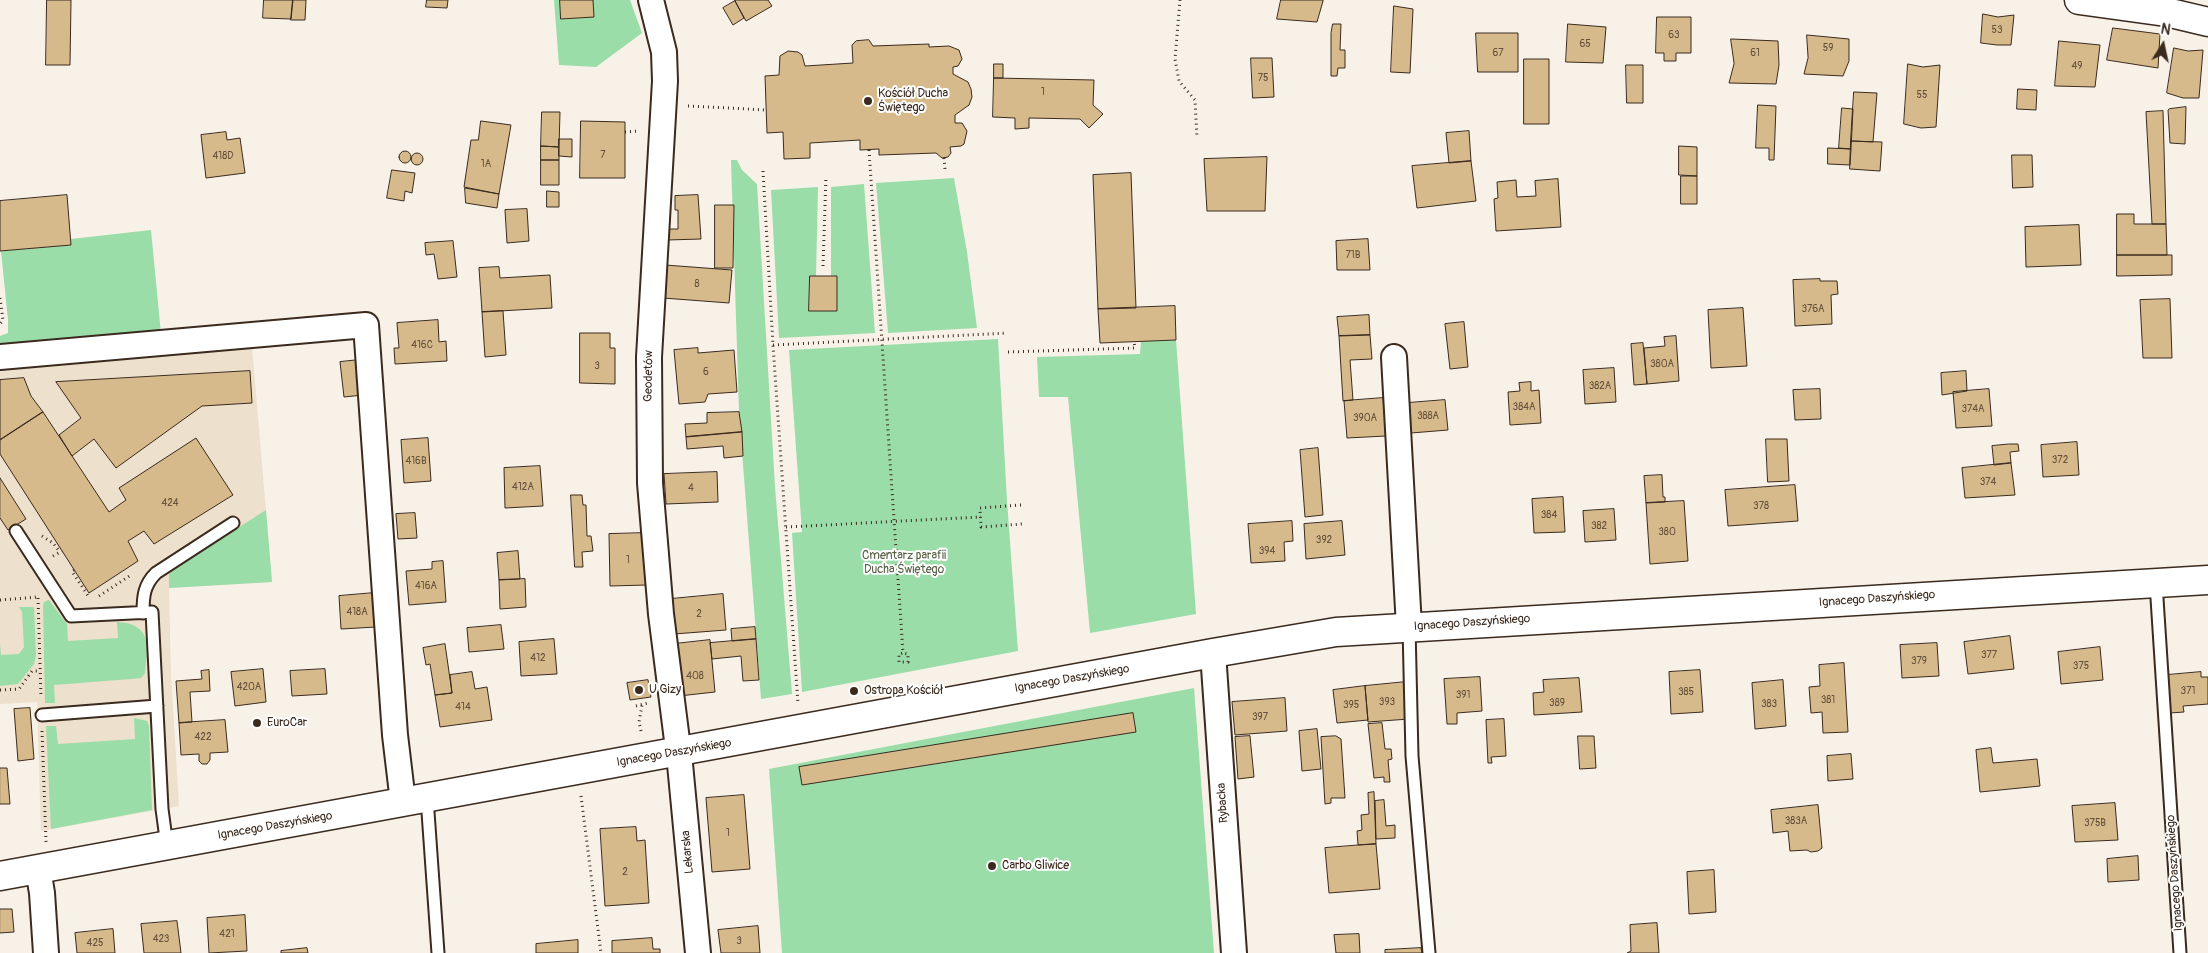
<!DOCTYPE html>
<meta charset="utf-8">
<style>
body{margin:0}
#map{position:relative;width:2208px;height:953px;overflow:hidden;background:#f7f1e8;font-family:Pangolin,sans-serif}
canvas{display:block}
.north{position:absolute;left:2138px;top:20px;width:50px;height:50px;-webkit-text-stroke:4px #fff;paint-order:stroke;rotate:10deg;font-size:14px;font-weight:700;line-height:20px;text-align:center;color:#3b2a1e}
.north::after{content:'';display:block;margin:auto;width:18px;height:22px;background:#3b2a1e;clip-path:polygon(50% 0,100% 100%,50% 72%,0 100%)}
</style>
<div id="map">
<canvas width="2208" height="953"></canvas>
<div class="north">N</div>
</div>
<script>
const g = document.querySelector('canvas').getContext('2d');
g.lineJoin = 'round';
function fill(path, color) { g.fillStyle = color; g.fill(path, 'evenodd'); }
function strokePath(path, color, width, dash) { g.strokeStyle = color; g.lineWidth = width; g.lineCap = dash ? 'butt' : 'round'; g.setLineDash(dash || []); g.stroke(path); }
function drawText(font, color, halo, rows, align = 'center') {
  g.font = font + ' Pangolin,sans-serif'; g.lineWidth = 4; g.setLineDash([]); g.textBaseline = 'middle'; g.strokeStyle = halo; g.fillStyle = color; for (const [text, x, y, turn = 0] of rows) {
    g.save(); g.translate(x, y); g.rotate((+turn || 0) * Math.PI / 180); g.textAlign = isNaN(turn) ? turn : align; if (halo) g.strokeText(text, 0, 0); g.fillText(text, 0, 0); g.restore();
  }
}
fill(new Path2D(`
 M252 346 272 582 169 588 171 675 179 806 41 831 37 702 0 704V367Z`), '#ede0cc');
fill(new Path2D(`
 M554 0H630L642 33 596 67 559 65Z
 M731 160H737L742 170 757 184 775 487 792 694 761 699 739 412Z
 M954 178 967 252 977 328 888 333 876 183Z
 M864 184 875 333 779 338 771 190 818 187 816 276H810L809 311H837V276H831V187Z
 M151 230 161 334 13 348 9 344H0V336L8 333V320L1 251 71 244V239Z
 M998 339 1007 501 1018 651 802 692 792 533 802 532 789 350Z
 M1176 340 1196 614 1090 633 1068 397H1039L1037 357 1140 354 1141 341Z
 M266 510 272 582 169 588V572Z
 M49 600 67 624 68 641 118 638 117 622C152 624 148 645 145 673L141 678 131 679 54 685 55 703H45L43 606 44 602Z
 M19 607H34L36 655 34 664 18 684 0 686V644L1 655 19 654 24 647 22 612Z
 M1194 688 1214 953H782L769 769Z
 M134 718 147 721 149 726 152 810 51 829 46 726H56L58 744 135 739Z`), '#9adda8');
const building = new Path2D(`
 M47 0H71L70 65H46Z
 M264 0H293L291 19 263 18Z
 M293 0H306L305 20H291Z
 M427 0H448L447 8 426 7Z
 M560 0H593L594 17 561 19Z
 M737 0H768L772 6 746 21 735 1Z
 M1281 0H1323V1L1317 22 1277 19Z
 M735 1 744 18 733 25 723 8Z
 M1394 6 1413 9 1410 73 1391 72Z
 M1983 14 1998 17 2014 15 2011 45H1997L1981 43Z
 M1657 17H1691V53H1676V61H1664V53H1656Z
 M1333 24H1341L1340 50H1345V68H1338L1337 76H1331V33Z
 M1568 24 1606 27 1603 63 1566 62Z
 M2113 28 2160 34 2158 68 2107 60Z
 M1476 33H1518V72H1478Z
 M1807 35 1849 39V61L1843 76 1804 74 1808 58Z
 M1731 39 1778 41 1779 65 1776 84 1729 83 1734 64Z
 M869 40 873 46 929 44V47L949 46 959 50 962 59 958 66 953 67V74L968 82 971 89 972 97 969 105 955 115V123H962L967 131 964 144 961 146 950 147 951 153 948 157 942 158 936 153 879 155V149L860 150V140L810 143V158L784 159 783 132 767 133 765 76 779 75 780 56 788 51 798 52 802 55 805 66 853 63 852 45 856 41Z
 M2059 41 2100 45 2095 87 2055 86Z
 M2174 48 2188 51 2203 50 2199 98H2183L2167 93Z
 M1251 58H1272L1274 97 1253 98Z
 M1524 59H1549V124H1524Z
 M994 64H1003V78H994Z
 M1908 64 1923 67 1940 65 1936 127 1921 128 1904 124Z
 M1626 65H1643V103H1627Z
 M994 78 1094 80 1093 105 1103 114 1089 128 1080 119 1029 118V128L1015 129V118L993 117Z
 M2018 89 2037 90 2036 110 2017 109Z
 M1854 92 1877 93 1873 142 1851 141Z
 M1758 105 1776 106 1774 160H1769V148H1756Z
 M2186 107 2185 144 2170 143 2168 110 2169 109Z
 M1842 108 1853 109 1851 149 1839 148Z
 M2163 111 2166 224H2152L2146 112Z
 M542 112H560L559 147 541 146Z
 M481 121 511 125 499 194 464 187 471 140H478Z
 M581 121 625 122V178H580Z
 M1469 131 1471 161 1449 163 1446 133Z
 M226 132 227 140 240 138 245 173 206 178 201 135Z
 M559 139H572V157L559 156Z
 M1851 141 1882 142 1880 171 1850 169Z
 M541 146 559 147V160H541Z
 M1679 146 1697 147V176L1679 175Z
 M1828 148 1851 149 1850 165 1828 164Z
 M399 157a6 6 0 1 1 12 0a6 6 0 1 1-12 0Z
 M411 159a6 6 0 1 1 12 0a6 6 0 1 1-12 0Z
 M2012 155H2032L2033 187 2013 188Z
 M1267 157 1265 211H1207L1204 159Z
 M541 160H559V185H541Z
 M1471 161 1476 201 1417 208 1412 166Z
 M392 170 415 173 412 193 405 191 404 201 387 198Z
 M1131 173 1136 308 1098 309 1093 175Z
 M1681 176H1697V204H1681Z
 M1558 179 1561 227 1496 231 1494 199 1498 198 1497 182 1516 180 1517 197 1536 196 1535 181Z
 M465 188 499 194 497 208 466 203Z
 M547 191 559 192V207H547Z
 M67 195 71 245 0 251V201Z
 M698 195 701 239 667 240V229H678V210H675V196Z
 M715 205H734L733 268H715Z
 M527 209 529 241 507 243 505 210Z
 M2117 214H2134V224H2166L2167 255H2117Z
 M2079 225 2081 265 2026 267 2025 227Z
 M1368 239 1370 270H1337L1336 241Z
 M453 241 457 277 438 279 434 254 426 255 425 243Z
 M2117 255H2172V275L2117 276Z
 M665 265 732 270 729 303 663 298Z
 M499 267 500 278 550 275 552 308 482 312 479 268Z
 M810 276H837V311H809Z
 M1820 279V281H1837L1838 294 1831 295 1832 324 1795 326 1793 280Z
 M2170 299 2172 358H2143L2140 300Z
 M1175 306 1176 340 1100 343 1098 309Z
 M1743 308 1747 366 1711 368 1708 310Z
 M503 311 506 355 485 357 482 312Z
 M1369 315 1370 335 1339 336 1337 317Z
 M438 320 439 342 446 341 447 361 395 364 394 348H399L397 323Z
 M1464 322 1468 367 1450 369 1445 324Z
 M580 333H610V348H615V384L580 383Z
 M1370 335 1372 359 1350 360 1353 400 1343 401 1339 336Z
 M1676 336 1679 381 1647 384 1644 348 1665 346 1664 337Z
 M1643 343 1647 384 1634 385 1631 344Z
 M698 348V353L734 350 737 392 708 394 705 402 679 404 674 350Z
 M359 360 363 395 344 397 340 362Z
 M1614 368 1616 402 1585 404 1583 370Z
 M250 371 252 403 202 406 116 468 94 439 72 456 59 435 81 418 56 382Z
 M1966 371 1967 391 1942 395 1941 373Z
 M24 378 31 396 43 412 0 440V380Z
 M1531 382V391L1539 390 1541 423 1510 425 1508 392 1520 391 1519 383Z
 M1820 389 1821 419 1795 420 1793 390Z
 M1989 389 1992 426 1956 428 1953 392Z
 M1383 398 1386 436 1347 438 1344 401Z
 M1445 400 1448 430 1411 433 1408 403Z
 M43 412 109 512 126 500 119 488 196 438 233 495 154 544 144 531 128 541 138 561 89 593 0 454V440Z
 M739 412 742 432 686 437 685 424 707 423V413Z
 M742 432 743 456 724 458 723 446 687 449 686 437Z
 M428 438 431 481 404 483 401 440Z
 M1766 439H1787L1789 481 1768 482Z
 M2077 442 2079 475 2043 477 2041 445Z
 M2009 444H2018L2019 451 2010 452 2011 463 1994 465 1992 446Z
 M1318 448 1323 515 1305 517 1300 450Z
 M2011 463 2015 495 1965 498 1962 468Z
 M540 466 543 506 505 508 504 468Z
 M717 472 718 502 666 504 664 474Z
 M1662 475 1663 497H1665V502L1646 503 1644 476Z
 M0 478 26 519 8 530 0 518Z
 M1795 485 1798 521 1728 526 1725 490Z
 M571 495H582L583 505H586L587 536H591L593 551 582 552 583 567H575Z
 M1563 497 1565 532 1534 533 1532 499Z
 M1684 501 1688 561 1650 564 1646 503Z
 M1614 509 1616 540 1585 542 1583 511Z
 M415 513 417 538 398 539 396 514Z
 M1292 521 1293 541 1284 542 1285 561 1251 563 1248 524Z
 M1342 521 1345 555 1306 559 1304 524Z
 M645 533 647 585 610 586 609 534Z
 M518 551 520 579 499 580 497 553Z
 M443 561 446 602 409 605 406 571 432 569V562Z
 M525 579 526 607 500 609 499 580Z
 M374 593 376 627 341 629 339 596Z
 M723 594 726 630 674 634 671 599Z
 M501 625 504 649 469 652 467 628Z
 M755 627 756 639 732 641 731 629Z
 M2010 636 2014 669 1968 674 1964 642Z
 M554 639 557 674 521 676 519 642Z
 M756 639 759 680 743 681 741 656 712 659 710 643Z
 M710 640 715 692 679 696 674 644Z
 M1937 643 1939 676 1902 678 1900 645Z
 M445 644 452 693 435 695 430 664 426 665 423 648Z
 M2100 647 2103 680 2061 684 2058 652Z
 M1844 663 1848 732 1823 733 1822 712 1811 713 1809 687 1820 686 1819 665Z
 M263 669 266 702 235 706 231 672Z
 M325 669 327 694 292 696 290 671Z
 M209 670 210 691 190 692 192 722 179 723 176 681 202 679 201 671Z
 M1700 670 1703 712 1671 714 1669 672Z
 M472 672 475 689 487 687 492 720 440 727 435 695 452 693 450 675Z
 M2201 672V677H2208V704L2183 706 2184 712 2170 713 2167 675Z
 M1480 677 1482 711 1457 713V724H1447L1444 679Z
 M1579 678 1582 712 1534 715 1533 693 1544 692 1543 680Z
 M648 680 651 697 630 700 627 683Z
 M1783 680 1786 726 1755 729 1752 683Z
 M1406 682 1409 719 1368 722 1365 686Z
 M1365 686 1368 720 1337 723 1333 690Z
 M1285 698 1287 731 1235 735 1232 702Z
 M30 708 34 759 18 761 14 709Z
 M1133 713 1136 732 802 785 799 767Z
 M1504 719 1506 756 1491 757 1492 763H1488L1486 720Z
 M225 720 228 752 210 753V760L207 764H202L199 761V754L181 755 179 723Z
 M1382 723 1385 749H1391L1392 759 1388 760 1390 782H1384V777L1374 778 1368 724Z
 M1317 729 1321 769 1302 771 1299 731Z
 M1250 736 1254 777 1238 779 1235 737Z
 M1336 736 1341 739 1345 798H1331V803L1325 804 1321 737Z
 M1578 736H1594L1596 768 1580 769Z
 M1991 748 1993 763 2037 759 2040 786 1980 792 1976 750Z
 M1851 754 1853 779 1828 781 1827 756Z
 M0 768H7L10 804H0Z
 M1374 792 1376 844 1358 845 1357 831 1362 830 1361 815 1369 814 1368 793Z
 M744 795 750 869 712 872 706 798Z
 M1384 800 1386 826 1395 825V838L1376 839 1375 801Z
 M2115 803 2118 840 2075 842 2072 806Z
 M1818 805 1822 848 1818 851 1811 852 1807 850 1790 851 1788 831 1773 833 1771 810Z
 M636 827 637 841 645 840 649 903 605 906 600 829Z
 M1376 844 1380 889 1329 893 1325 848Z
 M2138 856 2139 880 2108 882 2107 859Z
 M1714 870 1716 912 1689 914 1687 872Z
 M0 909H12L14 932 0 933Z
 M245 915 247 951 209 953 207 918Z
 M177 921 181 953H144L141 924Z
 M1657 923 1659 953H1627L1631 951 1630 925Z
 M758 926 760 953H721L718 930Z
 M113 929 115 953H77L75 933Z
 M1359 934 1360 953H1336L1334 935Z
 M652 938 653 949H660V953H612V941Z
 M578 940V953H536V944Z
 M307 948 308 953H281V951Z
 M1421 948 1422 953H1385V950Z`);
fill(building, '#d6ba8b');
strokePath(building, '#3b2a1e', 1);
const service = new Path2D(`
 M16 531 71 616 152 612 162 809 167 846
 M2156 583 2180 953
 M143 613C143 596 144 585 156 573L233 523
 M1409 627 1412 756 1429 953
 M42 715 157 706
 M427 798 438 953`);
const minor = new Path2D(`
 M651 0 664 52 665 81 649 357 650 483 661 614 680 764 698 953
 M0 357 366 325 395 735 403 802
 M1394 357 1409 627
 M1213 653 1234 953
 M38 869 42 893 46 953`);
const tertiary = new Path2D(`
 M2079 0 2166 12 2208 22`);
const secondary = new Path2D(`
 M0 876 1213 653 1336 632 2208 580`);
strokePath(service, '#3b2a1e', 15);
strokePath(minor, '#3b2a1e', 28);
strokePath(tertiary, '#3b2a1e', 31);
strokePath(secondary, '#3b2a1e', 31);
strokePath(new Path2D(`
 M1180 0 1175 59 1179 81 1195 100 1197 138
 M688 106 766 110
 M625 132 640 131
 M869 150 903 653 899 654V662H908V654L903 653
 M944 158 945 169
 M763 171 773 345 798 704
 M823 266 826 176
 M0 298 3 320 0 324
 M773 345 1007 333
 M1008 352 1135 348 1134 342
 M1021 505 980 508 981 527 1022 524
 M786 527 981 517
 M42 536 53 543 60 552
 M53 556 62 551
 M74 570 72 571 73 573 89 597
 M99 596 131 575
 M38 598 41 697
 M0 600 39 597
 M0 690 19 689 32 671H40
 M636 706 648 703
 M42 731 46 842
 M641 731 639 722 642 705
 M581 796 601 953`), '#3b2a1e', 3, [1, 4]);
strokePath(service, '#fff', 11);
strokePath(minor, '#fff', 24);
strokePath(tertiary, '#fff', 28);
strokePath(secondary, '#fff', 28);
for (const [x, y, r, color] of [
 [868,101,5,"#3b2a1e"],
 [639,690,5,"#3b2a1e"],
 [854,691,5,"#3b2a1e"],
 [257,723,5,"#3b2a1e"],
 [992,866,5,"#3b2a1e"]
]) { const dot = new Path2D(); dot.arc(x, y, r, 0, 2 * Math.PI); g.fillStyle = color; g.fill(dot); strokePath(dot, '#fff', 2); }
drawText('10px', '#624e39', null, [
 ["53",1997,30],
 ["63",1674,35],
 ["65",1585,44],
 ["59",1828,48],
 ["67",1498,53],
 ["61",1755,53],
 ["49",2077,66],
 ["75",1263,78],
 ["1",1043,92],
 ["55",1922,95],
 ["7",603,155],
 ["418D",223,156],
 ["1A",486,164],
 ["71B",1353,255],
 ["8",697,284],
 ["376A",1813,309],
 ["416C",422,345],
 ["380A",1662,364],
 ["3",597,366],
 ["6",706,372],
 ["382A",1600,386],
 ["384A",1524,407],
 ["374A",1973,409],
 ["388A",1428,416],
 ["390A",1365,418],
 ["372",2060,460],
 ["416B",416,461],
 ["374",1988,482],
 ["412A",523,487],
 ["4",691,488],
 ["424",170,503],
 ["378",1761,506],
 ["384",1549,515],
 ["382",1599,526],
 ["380",1667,532],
 ["392",1324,540],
 ["394",1267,551],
 ["1",628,560],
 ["416A",426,586],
 ["418A",357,612],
 ["2",699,614],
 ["377",1989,655],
 ["412",538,658],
 ["379",1919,661],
 ["375",2081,666],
 ["408",695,676],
 ["420A",249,687],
 ["371",2188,691],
 ["385",1686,692],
 ["391",1463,695],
 ["381",1828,700],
 ["393",1387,702],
 ["389",1557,703],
 ["383",1769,704],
 ["395",1351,705],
 ["414",463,707],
 ["397",1260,717],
 ["422",203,737],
 ["383A",1796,821],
 ["375B",2095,823],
 ["1",728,833],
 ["2",625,872],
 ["421",227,934],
 ["423",161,939],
 ["3",739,941],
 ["425",95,943]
]);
drawText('12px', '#3b2a1e', '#fff', [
 ["Kościół Ducha",878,94],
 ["Świętego",878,108],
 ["U Gizy",649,690],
 ["Ostropa Kościół",864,691],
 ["EuroCar",267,723],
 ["Carbo Gliwice",1002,866]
], 'left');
drawText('12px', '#3b2a1e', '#fff', [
 ["Geodetów",649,376,-89],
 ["Ignacego Daszyńskiego",1877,599,-4],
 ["Ignacego Daszyńskiego",1472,623,-4],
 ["Ignacego Daszyńskiego",1072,679,-10],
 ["Ignacego Daszyńskiego",674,753,-10],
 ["Rybacka",1223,803,-94],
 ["Ignacego Daszyńskiego",275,826,-10],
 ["Lekarska",688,852,-95],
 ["Ignacego Daszyńskiego",2175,873,-94]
]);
drawText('12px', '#586047', '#fff', [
 ["Cmentarz parafii",904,556],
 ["Ducha Świętego",904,570]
]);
</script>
